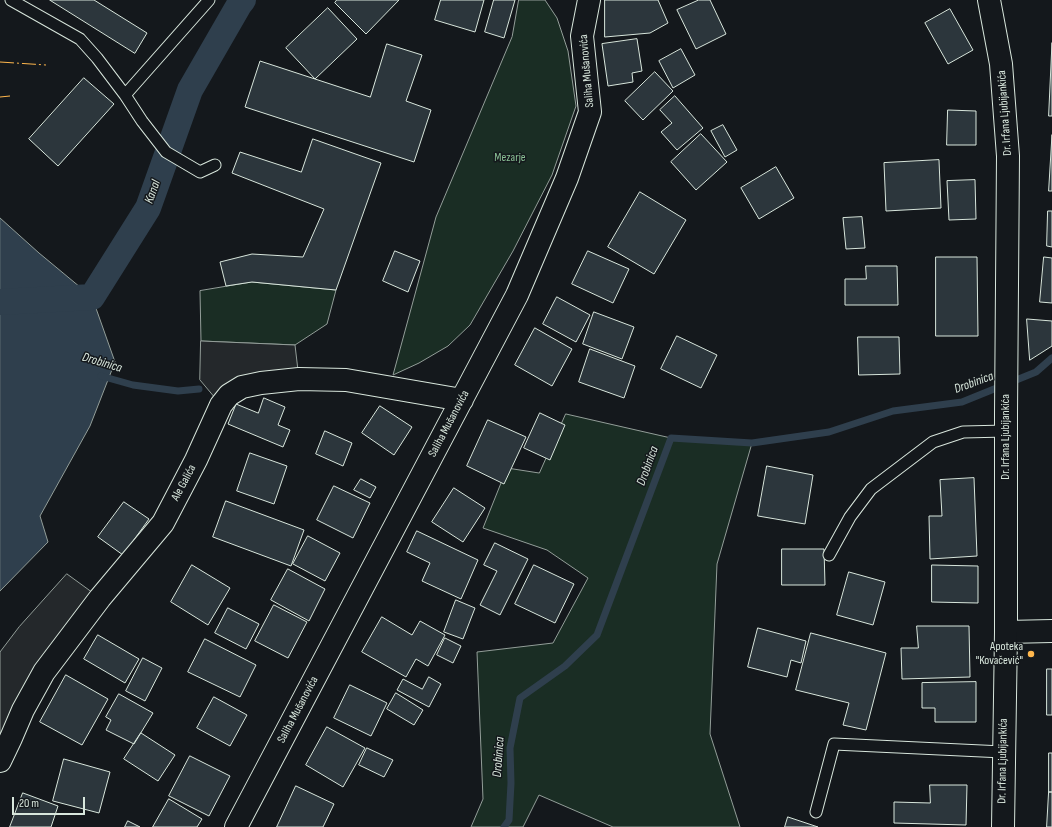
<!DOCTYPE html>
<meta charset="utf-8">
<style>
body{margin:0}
#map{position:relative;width:1052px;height:827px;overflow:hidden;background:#14181c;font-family:"Sofia Sans Condensed",sans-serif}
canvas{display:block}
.scale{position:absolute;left:12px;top:797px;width:73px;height:18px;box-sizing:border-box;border:2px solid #d8e6dc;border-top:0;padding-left:5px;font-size:12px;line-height:14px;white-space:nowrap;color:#d8e6dc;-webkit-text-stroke:3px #14181c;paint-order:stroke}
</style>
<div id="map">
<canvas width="1052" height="827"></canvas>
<div class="scale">20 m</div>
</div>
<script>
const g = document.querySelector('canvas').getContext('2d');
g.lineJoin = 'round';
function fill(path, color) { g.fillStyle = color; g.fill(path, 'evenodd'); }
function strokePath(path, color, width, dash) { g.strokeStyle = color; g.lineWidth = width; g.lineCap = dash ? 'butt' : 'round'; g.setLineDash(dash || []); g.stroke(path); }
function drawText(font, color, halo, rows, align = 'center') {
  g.font = font + ' "Sofia Sans Condensed",sans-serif'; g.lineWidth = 3; g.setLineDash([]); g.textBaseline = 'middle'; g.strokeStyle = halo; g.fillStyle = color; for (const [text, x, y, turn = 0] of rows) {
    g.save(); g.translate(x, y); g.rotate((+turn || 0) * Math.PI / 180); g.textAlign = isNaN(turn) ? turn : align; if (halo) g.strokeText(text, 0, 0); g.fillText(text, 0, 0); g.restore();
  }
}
const green = new Path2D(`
 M519 0H545L557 18 568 51 576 106 552 175 513 251 470 325 448 346 419 363 393 375 436 217 512 37Z
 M252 282 336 290 327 324 295 345 201 341 200 291Z
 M566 414 671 438 752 443 717 564 710 734 740 827H613L539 795 523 827H471L483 799 477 652 553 643 588 578 547 550 483 528 507 468 539 473Z`);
fill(green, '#1a2d24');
strokePath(green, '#939e99', 1);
const parking = new Path2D(`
 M201 341 295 345 299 379 221 405 200 380Z
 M67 574 100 598 11 738 0 732V652L19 627Z`);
fill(parking, '#24282b');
strokePath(parking, '#939e99', 1);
const water = new Path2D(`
 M0 218 39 253 92 297 115 362 90 426 40 516 48 542 0 591Z`);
fill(water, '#2f3f4d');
strokePath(water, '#939e99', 1);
strokePath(new Path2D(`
 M101 376 133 385 178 391 199 389
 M504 827 509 820 511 783 510 748 520 698 565 666 597 635 671 438 752 443 829 432 893 411 962 402 1036 372 1052 358`), '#2f3f4d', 7);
strokePath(new Path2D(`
 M0 302 92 297 148 208 190 90 239 5 243 0`), '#2f3f4d', 26);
const building = new Path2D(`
 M50 0H94L147 33 135 53Z
 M337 0H399L366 34 335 3Z
 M441 0H484L475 32 435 20Z
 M494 0H515L504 38 485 32Z
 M605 0H658L668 23 650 33 605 37Z
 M699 0H710L726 34 696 49 677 10Z
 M328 8 357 39 315 79 286 48Z
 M950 9 973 50 948 64 925 23Z
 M637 39 642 71 632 73 633 82 608 86 602 44Z
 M1052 43V116H1049Z
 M387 44 422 55 406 101 431 110 414 162 245 107 260 61 370 97Z
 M681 49 695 75 673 88 659 61Z
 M655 72 673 91 643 120 625 101Z
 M84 78 114 104 58 166 29 139Z
 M675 96 703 128 677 150 661 132 672 123 660 110Z
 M948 110 976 111V145H947Z
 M723 125 737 150 725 157 711 131Z
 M701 134 727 162 696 190 671 162Z
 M1052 135V191H1049Z
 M313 139 381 163 336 290 252 282 226 286 220 262 252 254 303 257 324 209 232 173 240 152 301 172Z
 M939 160 941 208 886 211 884 163Z
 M776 167 794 198 759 219 741 188Z
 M975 180 976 219 949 220 947 181Z
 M640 192 686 220 654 274 608 247Z
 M1048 211H1052V247L1047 246Z
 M862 217 865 248 846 249 843 218Z
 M395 251 420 261 408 292 383 281Z
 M588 251 629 269 613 303 572 284Z
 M936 257H977L978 336H936Z
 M1044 257 1052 258V303L1040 302Z
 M866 266H897L898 305H845V279H866Z
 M557 297 590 315 576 342 543 324Z
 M594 312 634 327 622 359 583 344Z
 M1027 319 1052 321V346L1030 360Z
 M535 328 572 349 552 386 515 365Z
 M677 336 717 355 701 388 661 369Z
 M858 337H899L900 374 859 375Z
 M590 349 635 366 624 398 579 382Z
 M264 398 285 407 278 425 290 430 283 447 228 424 236 404 258 413Z
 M380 406 412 427 394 455 362 433Z
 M540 413 565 425 550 460 524 448Z
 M488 420 526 437 504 484 467 466Z
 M325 431 352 443 343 466 316 454Z
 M250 453 287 466 274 504 237 491Z
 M767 466 813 475 805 524 758 516Z
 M974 478 977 556 930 559 929 516H942L940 480Z
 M361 479 376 487 370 498 354 490Z
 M334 486 370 503 353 538 317 520Z
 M454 488 485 508 463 542 432 522Z
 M226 501 304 530 291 566 213 537Z
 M124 502 149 519 123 555 98 537Z
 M417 531 478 560 461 599 422 581 430 563 407 552Z
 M308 536 340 553 325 581 293 564Z
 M495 543 528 559 500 615 480 605 497 571 484 565Z
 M782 549H824L825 585H782Z
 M192 565 230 588 208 625 171 602Z
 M534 565 574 584 555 623 515 604Z
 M932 565 978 566V603L932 602Z
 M288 569 325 589 309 621 271 600Z
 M849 572 885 582 873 625 837 615Z
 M456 600 475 608 463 639 444 632Z
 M274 605 307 622 288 658 255 641Z
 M228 608 259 624 246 649 215 633Z
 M382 617 412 635 420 621 445 635 428 666 416 659 406 677 362 652Z
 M917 626H969L970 677 902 679 901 648H918Z
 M758 628 806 641 801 663 791 660 787 677 748 667Z
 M811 633 886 653 866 730 843 725 849 703 796 690Z
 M98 635 139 659 125 683 84 659Z
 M445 638 461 646 453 663 437 655Z
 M205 639 256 665 240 697 188 672Z
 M143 658 162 668 145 701 126 691Z
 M1047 669H1052V715H1047Z
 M66 675 108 699 82 745 40 722Z
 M429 677 441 684 429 707 397 690 403 679 422 689Z
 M976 682V722H935V708H922V683Z
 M350 685 387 703 371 736 334 718Z
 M396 693 423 710 414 725 387 709Z
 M119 694 153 713 134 744 106 730 111 720 106 717Z
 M214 697 247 715 230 746 197 728Z
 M327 727 365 748 343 787 306 765Z
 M141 733 175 755 158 781 124 759Z
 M367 748 393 760 384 777 359 765Z
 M1049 753H1052V792H1049Z
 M190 756 230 776 209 816 169 796Z
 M64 759 110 772 99 813 53 801Z
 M930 785H967L966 825 894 823V802L930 803Z
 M296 786 334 804 323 827H277Z
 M1049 792H1052V827H1047Z
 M23 793 58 806 51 827H10Z
 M169 799 202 819 197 827H153Z
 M788 817 818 827H785Z
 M128 821 140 827H125Z`);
fill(building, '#2c363c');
strokePath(building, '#d8e6dc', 1);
const service = new Path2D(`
 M11 0 80 39 97 58 125 95
 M209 0 125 95 142 121 166 152 200 172 215 165
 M829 555 850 517 871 489 933 442 963 432 1006 431
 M816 812 834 744 1003 752`);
const minor = new Path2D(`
 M1006 632 1052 631
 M0 761 11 738 23 710 44 672 100 598 163 523 196 460 221 405 229 395 242 387 261 383 299 379 346 380 462 400
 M236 827 517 295 567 178 590 112 582 36 589 0`);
const secondary = new Path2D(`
 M989 0 1001 64 1008 156 1006 414V632L1003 827`);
strokePath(service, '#d8e6dc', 13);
strokePath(minor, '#d8e6dc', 24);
strokePath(secondary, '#d8e6dc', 24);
strokePath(service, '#14181c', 11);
strokePath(minor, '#14181c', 22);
strokePath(secondary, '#14181c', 22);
strokePath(new Path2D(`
 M0 62 46 65
 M0 97 10 96`), '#ffb74d', 1, [14, 3, 2, 3]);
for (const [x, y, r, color] of [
 [1031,654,4,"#ffb74d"]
]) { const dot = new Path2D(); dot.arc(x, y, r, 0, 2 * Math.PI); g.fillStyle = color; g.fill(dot); strokePath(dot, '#14181c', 1.5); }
drawText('12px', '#d8e6dc', '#14181c', [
 ["Saliha Mušanovića",587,71,-95],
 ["Dr. Irfana Ljubijankića",1005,113,-94],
 ["Saliha Mušanovića",449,424,-62],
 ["Dr. Irfana Ljubijankića",1006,437,-90],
 ["Ale Galića",184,483,-62],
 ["Saliha Mušanovića",298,710,-62],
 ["Dr. Irfana Ljubijankića",1003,761,-89]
]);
drawText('12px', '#8ac095', '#14181c', [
 ["Mezarje",510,158]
]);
drawText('12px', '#d8e6dc', '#14181c', [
 ["Apoteka",1023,647],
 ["\"Kovačević\"",1023,661]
], 'right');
drawText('italic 13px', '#d8e6dc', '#14181c', [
 ["Kanal",153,192,-70],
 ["Drobinica",102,363,17],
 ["Drobinica",974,383,-20],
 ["Drobinica",648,466,-70],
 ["Drobinica",499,757,-86]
]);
</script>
